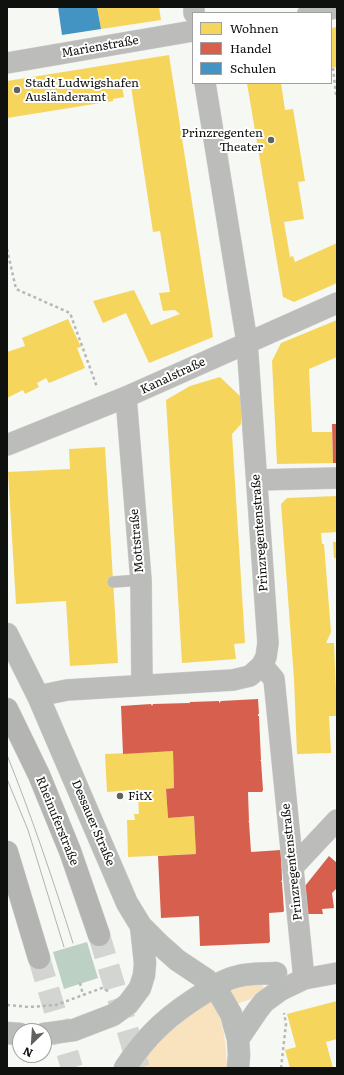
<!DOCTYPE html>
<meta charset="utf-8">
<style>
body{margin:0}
#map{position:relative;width:344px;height:1075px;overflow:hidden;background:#f5f8f3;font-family:Literata,serif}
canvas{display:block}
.frame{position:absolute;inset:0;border:8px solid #0f110e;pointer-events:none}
.legend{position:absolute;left:192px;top:12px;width:140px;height:72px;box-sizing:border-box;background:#fff;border:1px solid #9fa09f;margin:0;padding:5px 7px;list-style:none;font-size:12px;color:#0f110e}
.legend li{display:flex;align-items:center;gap:8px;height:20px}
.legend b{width:20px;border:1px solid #9fa09f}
.north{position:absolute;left:12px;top:1023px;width:40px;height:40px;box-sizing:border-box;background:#fff;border:1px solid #9fa09f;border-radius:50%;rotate:205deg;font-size:11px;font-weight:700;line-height:16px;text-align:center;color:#0f110e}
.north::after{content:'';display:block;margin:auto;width:14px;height:18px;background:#60625e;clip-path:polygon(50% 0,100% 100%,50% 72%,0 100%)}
</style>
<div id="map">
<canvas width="344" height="1075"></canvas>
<div class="frame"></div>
<ul class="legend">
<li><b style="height:11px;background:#f6d55c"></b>Wohnen</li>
<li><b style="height:11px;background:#d6604d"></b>Handel</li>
<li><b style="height:11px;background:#4393c3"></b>Schulen</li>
</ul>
<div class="north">N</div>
</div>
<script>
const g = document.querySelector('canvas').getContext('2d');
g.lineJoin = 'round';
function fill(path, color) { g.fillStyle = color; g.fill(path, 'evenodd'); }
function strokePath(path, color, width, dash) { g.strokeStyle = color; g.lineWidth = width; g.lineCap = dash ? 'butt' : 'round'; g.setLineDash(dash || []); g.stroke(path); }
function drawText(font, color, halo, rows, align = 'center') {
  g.font = font + ' Literata,serif'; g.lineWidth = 4; g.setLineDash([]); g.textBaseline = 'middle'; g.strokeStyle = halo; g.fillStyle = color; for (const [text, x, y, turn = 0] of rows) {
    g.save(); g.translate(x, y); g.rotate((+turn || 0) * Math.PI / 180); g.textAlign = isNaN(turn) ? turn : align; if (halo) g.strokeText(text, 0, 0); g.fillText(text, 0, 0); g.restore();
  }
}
fill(new Path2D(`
 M262 984 264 988 251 999 237 1004 230 989 245 986Z
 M210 1000C225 1018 226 1046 227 1068H133L150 1045Z`), '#f9e3bf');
fill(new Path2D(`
 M97 7H159L161 20 101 29Z
 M337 27V67L331 68V28Z
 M169 55 213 337 149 363 126 313 103 323 93 301 134 290 151 325 180 314 175 310 163 311 159 293 170 292 160 231 153 232 131 86 122 87 124 97 113 99V101L7 118V81Z
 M247 83H281L285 110 293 109 305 181 298 182 304 219 284 222 290 257 293 256 295 262 337 243V283L294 302 283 297Z
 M68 319 81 347 77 348 85 368 49 383 46 378 37 383 39 387 25 394 23 390 7 398V352L25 346 22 338Z
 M337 320V357L309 369 312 432H332L333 463 277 464 272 361 281 343Z
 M220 377 241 397V424L232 434 245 643 234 644 236 659 182 663 166 400 190 386Z
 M105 447 118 663 70 666 66 601 16 604 8 472 70 469 69 449Z
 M337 496V532L321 533 322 544H324L331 632 326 643H334L337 716H329L331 753 297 754 294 679 281 504 287 498Z
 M333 542H337V558H334Z
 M173 751 174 788 166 789 168 818 194 816 196 854 128 857 127 820H135L134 814H139L138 796H134L133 790 107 792 105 754Z
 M337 1001V1039L326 1042 333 1068H290L285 1050 296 1047 287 1014Z`), '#f6d55c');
fill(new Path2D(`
 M332 424H337V463H333Z
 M258 699 259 714H258V716H259L261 760H260L261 761 263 790 262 792H248L249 821H248L249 822 251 852 281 850 282 880 281 882H282L284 911 283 912 269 913 270 942H269V943L200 946 199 916 161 918 158 856 196 854 194 816 168 818 166 789 174 788 173 751 123 754 121 706 151 704 152 706 153 704 189 703V704L190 702 219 701V703L221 701Z
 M329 856 337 863V888L332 893 334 908 322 909 323 914H305L301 891Z`), '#d6604d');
fill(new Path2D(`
 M58 7H97L101 29 62 35Z`), '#4393c3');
fill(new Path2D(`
 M87 942 98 978 64 989 53 952Z`), '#bdd0c4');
strokePath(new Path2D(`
 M99 935 139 1068
 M39 958 72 1068`), '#d2d5d1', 22, [22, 11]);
const lane = new Path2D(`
 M113 582 141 580`);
const street = new Path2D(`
 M194 7V13
 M308 13 337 8
 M7 63 193 31
 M126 397 141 580 142 685
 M7 445 126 397 337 303
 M257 480 337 478
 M262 665 274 679 304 979
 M38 696 67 690 233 680 250 676 262 665 266 657 268 643 247 342 205 83
 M293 867 337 820
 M279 991 304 979 337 973`);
const secondary = new Path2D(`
 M7 634 38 696 127 903 141 926 158 943 177 960 207 980 219 993 231 1014 238 1039 239 1055 238 1068
 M7 1033 20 1034
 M44 1034 74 1030 113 1015 128 1004 140 988 144 975 145 963 141 926
 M238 1039 257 1011 264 1002 279 991
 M125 1068C147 1034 170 1014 204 993 214 986 227 978 239 976 251 973 264 974 276 973`);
const primary = new Path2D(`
 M7 709 39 775 70 851 99 935
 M7 852 39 958`);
strokePath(lane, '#d0d2cf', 12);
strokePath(street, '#d0d2cf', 22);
strokePath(secondary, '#d0d2cf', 23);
strokePath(primary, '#d0d2cf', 23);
strokePath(new Path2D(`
 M333 68 336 95H337
 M7 249 16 289 70 313 97 387
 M80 983 83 995
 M7 1005 29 1007 56 1005 102 988 110 992
 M281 1068 286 1024 284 1013`), '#b7b7b6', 2.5, [3, 3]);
strokePath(lane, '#bcbcba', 11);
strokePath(street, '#bcbcba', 21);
strokePath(secondary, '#babcb9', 22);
strokePath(primary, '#b4b4b2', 22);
strokePath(new Path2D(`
 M7 755C32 817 53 880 73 943
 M7 779 28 830 64 947`), '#b3b3b2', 1);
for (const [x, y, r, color] of [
 [17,90,4,"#60625e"],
 [271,140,4,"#60625e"],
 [120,796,4,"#60625e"]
]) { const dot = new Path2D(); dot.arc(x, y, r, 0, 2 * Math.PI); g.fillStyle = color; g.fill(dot); strokePath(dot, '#fff', 1.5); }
drawText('12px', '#0f110e', '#fff', [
 ["Marienstraße",100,47,-10],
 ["Kanalstraße",173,376,-25],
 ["Prinzregentenstraße",260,533,-94],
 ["Mottstraße",137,541,-95],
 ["Rheinuferstraße",57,821,68],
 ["Dessauer Straße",93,823,67],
 ["Prinzregentenstraße",292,862,-96]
]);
drawText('12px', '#0f110e', '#fff', [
 ["Stadt Ludwigshafen",25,83],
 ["Ausländeramt",25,97],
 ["Prinzregenten",263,133,"right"],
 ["Theater",263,147,"right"],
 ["FitX",128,796]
], 'left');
</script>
